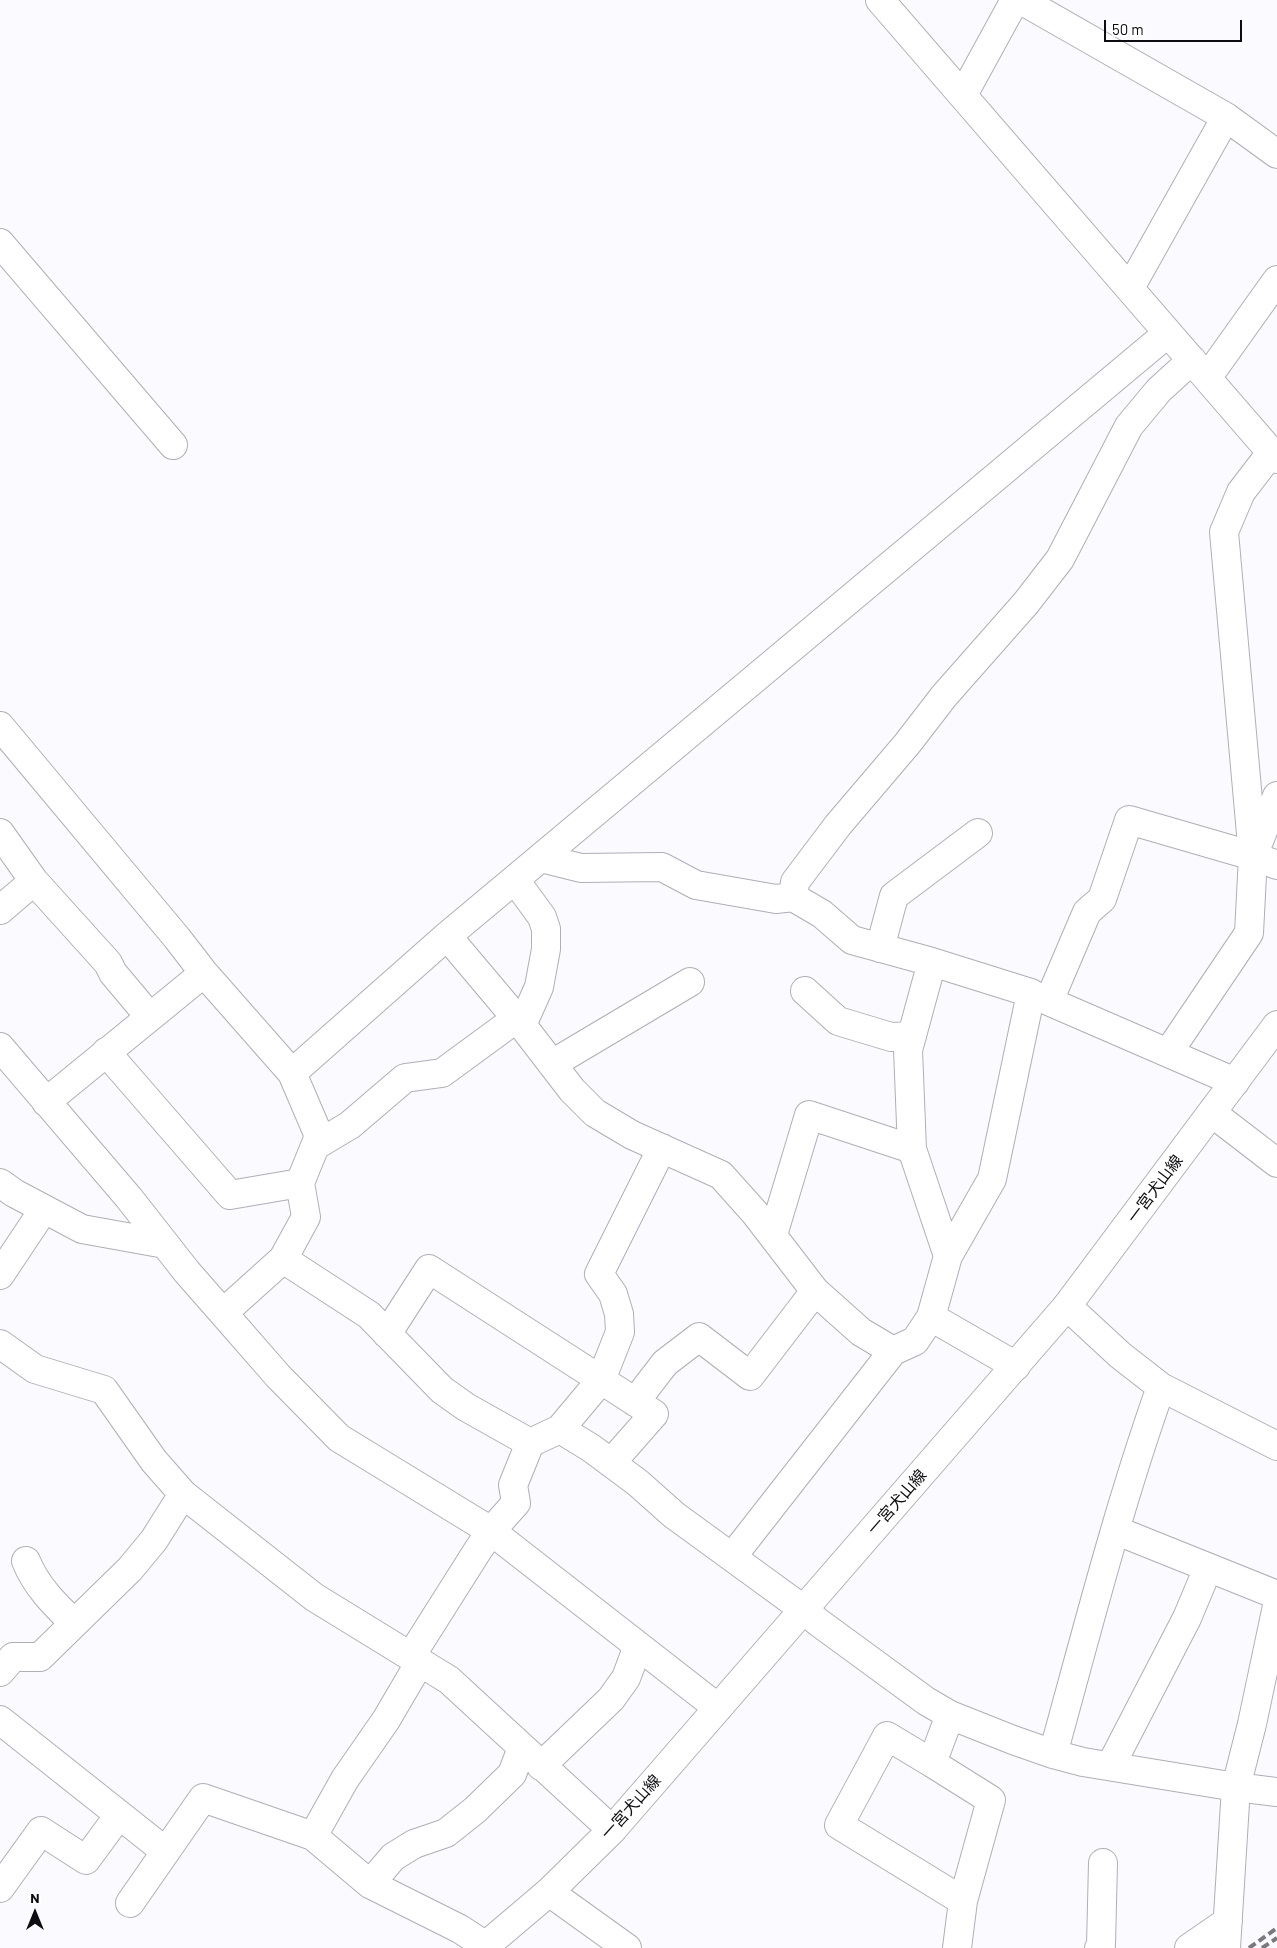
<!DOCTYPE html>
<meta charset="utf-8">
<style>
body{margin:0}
#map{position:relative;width:1277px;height:1948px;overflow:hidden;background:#fbfaff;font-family:Barlow,sans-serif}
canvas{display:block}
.north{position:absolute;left:10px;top:1888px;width:50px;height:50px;-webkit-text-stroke:4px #fff;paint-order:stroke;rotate:0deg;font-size:14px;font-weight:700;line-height:20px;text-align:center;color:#0d0c10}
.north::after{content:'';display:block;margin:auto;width:18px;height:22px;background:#0d0c10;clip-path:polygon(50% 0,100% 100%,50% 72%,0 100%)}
.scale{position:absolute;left:1104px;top:20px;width:138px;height:22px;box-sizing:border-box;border:2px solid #0d0c10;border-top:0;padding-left:6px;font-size:15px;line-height:18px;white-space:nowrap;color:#0d0c10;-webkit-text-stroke:4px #fff;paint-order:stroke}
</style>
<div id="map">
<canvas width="1277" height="1948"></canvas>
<div class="north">N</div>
<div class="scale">50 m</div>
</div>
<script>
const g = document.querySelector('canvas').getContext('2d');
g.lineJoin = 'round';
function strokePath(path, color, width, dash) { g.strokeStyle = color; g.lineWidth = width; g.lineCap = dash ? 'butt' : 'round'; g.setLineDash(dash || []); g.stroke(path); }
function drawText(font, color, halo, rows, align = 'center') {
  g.font = font + ' Barlow,"Noto Sans JP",sans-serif'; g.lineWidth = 4.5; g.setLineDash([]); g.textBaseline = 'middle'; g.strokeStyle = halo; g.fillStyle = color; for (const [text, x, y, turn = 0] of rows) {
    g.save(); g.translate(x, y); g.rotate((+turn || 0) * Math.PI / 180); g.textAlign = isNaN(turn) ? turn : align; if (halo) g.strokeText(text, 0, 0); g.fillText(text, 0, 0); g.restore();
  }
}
const minor = new Path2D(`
 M880 0 1277 459
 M1021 0 1226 117 1277 154
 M963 95 1015 0
 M0 243 173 445
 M1130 288 1226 117
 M1207 378 1277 280
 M0 726 177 938 204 973 292 1073 319 1136 300 1183 306 1217 283 1259 223 1313
 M0 833 34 881 108 963 113 973 149 1016
 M1253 856 1224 532 1241 492 1271 453
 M541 858 581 868 662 867 696 885 776 899 793 897 822 914 852 940 932 962
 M515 880 542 917 546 929V949L539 987 522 1025
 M793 897 795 882 838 825 907 744 944 696 1026 603 1060 559 1129 426 1159 390 1192 360
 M0 910 34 881
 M447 936 522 1025 572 1090 595 1113 632 1135 721 1175 755 1213 815 1291 861 1332 893 1351 915 1341 931 1317 1016 1366
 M880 948 894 896 978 833
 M805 991 838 1021 891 1037 912 1036
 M1032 994 1235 1082
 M1049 1001 1087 912 1102 899 1129 820 1253 856 1277 865
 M0 1047 129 1198 187 1272 223 1313 278 1376 339 1438 491 1531 718 1708
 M106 1052 230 1195 300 1183
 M1168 1053 1249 933 1253 856 1277 796
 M552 1064 690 982
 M292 1073 447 936 1168 333
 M46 1102 204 973
 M1212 1113 1277 1163
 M315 1146 350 1125 405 1078 442 1073 517 1018
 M0 1183 14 1193 82 1229 165 1244
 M773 1235 809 1115 912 1149
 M283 1259 369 1315 442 1390 466 1407 530 1443 560 1429 591 1448 638 1483 674 1515 803 1609 818 1622 926 1701 950 1715 1013 1740 1053 1754 1083 1762 1236 1787 1277 1792
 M0 1275 44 1209
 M1067 1306 1120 1355 1161 1387 1277 1446
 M931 1317 948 1256 912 1149 908 1050 932 962 1031 993 992 1179 948 1256
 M387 1334 429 1269 654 1414 611 1463
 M0 1344 35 1369 104 1390 154 1461 183 1494 314 1597 449 1680 612 1830
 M635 1402 665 1363 699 1337 750 1376 815 1291
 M560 1429 601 1380 620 1332 619 1314 613 1294 599 1274 662 1148
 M1115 1530 1277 1595
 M732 1557 893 1351
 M26 1561C36 1586 55 1605 74 1623
 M411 1656 478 1550 491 1531 516 1503 513 1485 530 1443
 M0 1672 13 1657H40L130 1569 154 1540 183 1494
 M950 1715 932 1763 991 1800 963 1901 957 1948
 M0 1720 165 1851
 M1053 1754C1087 1631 1118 1508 1161 1387
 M932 1763 887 1736 839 1825 963 1901
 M1111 1765 1187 1618 1208 1568
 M541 1766 611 1699 626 1678 638 1646
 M313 1836 345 1779 386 1720 420 1662
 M370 1884 393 1857 414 1844 446 1833 475 1810 512 1774 522 1748
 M0 1888 41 1831 86 1860 119 1815
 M549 1892 627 1948
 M130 1903 203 1798 313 1836 370 1884 460 1929 486 1946
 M1099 1948 1101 1945 1103 1863
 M1189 1948 1228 1921
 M1226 1948 1236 1787 1252 1724 1277 1606`);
const major = new Path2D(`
 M483 1948 549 1892 612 1830 1067 1306 1277 1025`);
strokePath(minor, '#b1adb9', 30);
strokePath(major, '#b1adb9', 30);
strokePath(minor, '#fff', 28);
strokePath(major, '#fff', 28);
strokePath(new Path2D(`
 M1249 1948 1277 1928
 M1262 1948 1277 1938`), '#7a797e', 4, [8, 4]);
drawText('16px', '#0d0c10', '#fff', [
 ["一宮犬山線",1155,1189,-53],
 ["一宮犬山線",897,1502,-49],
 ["一宮犬山線",631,1807,-48]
]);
</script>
